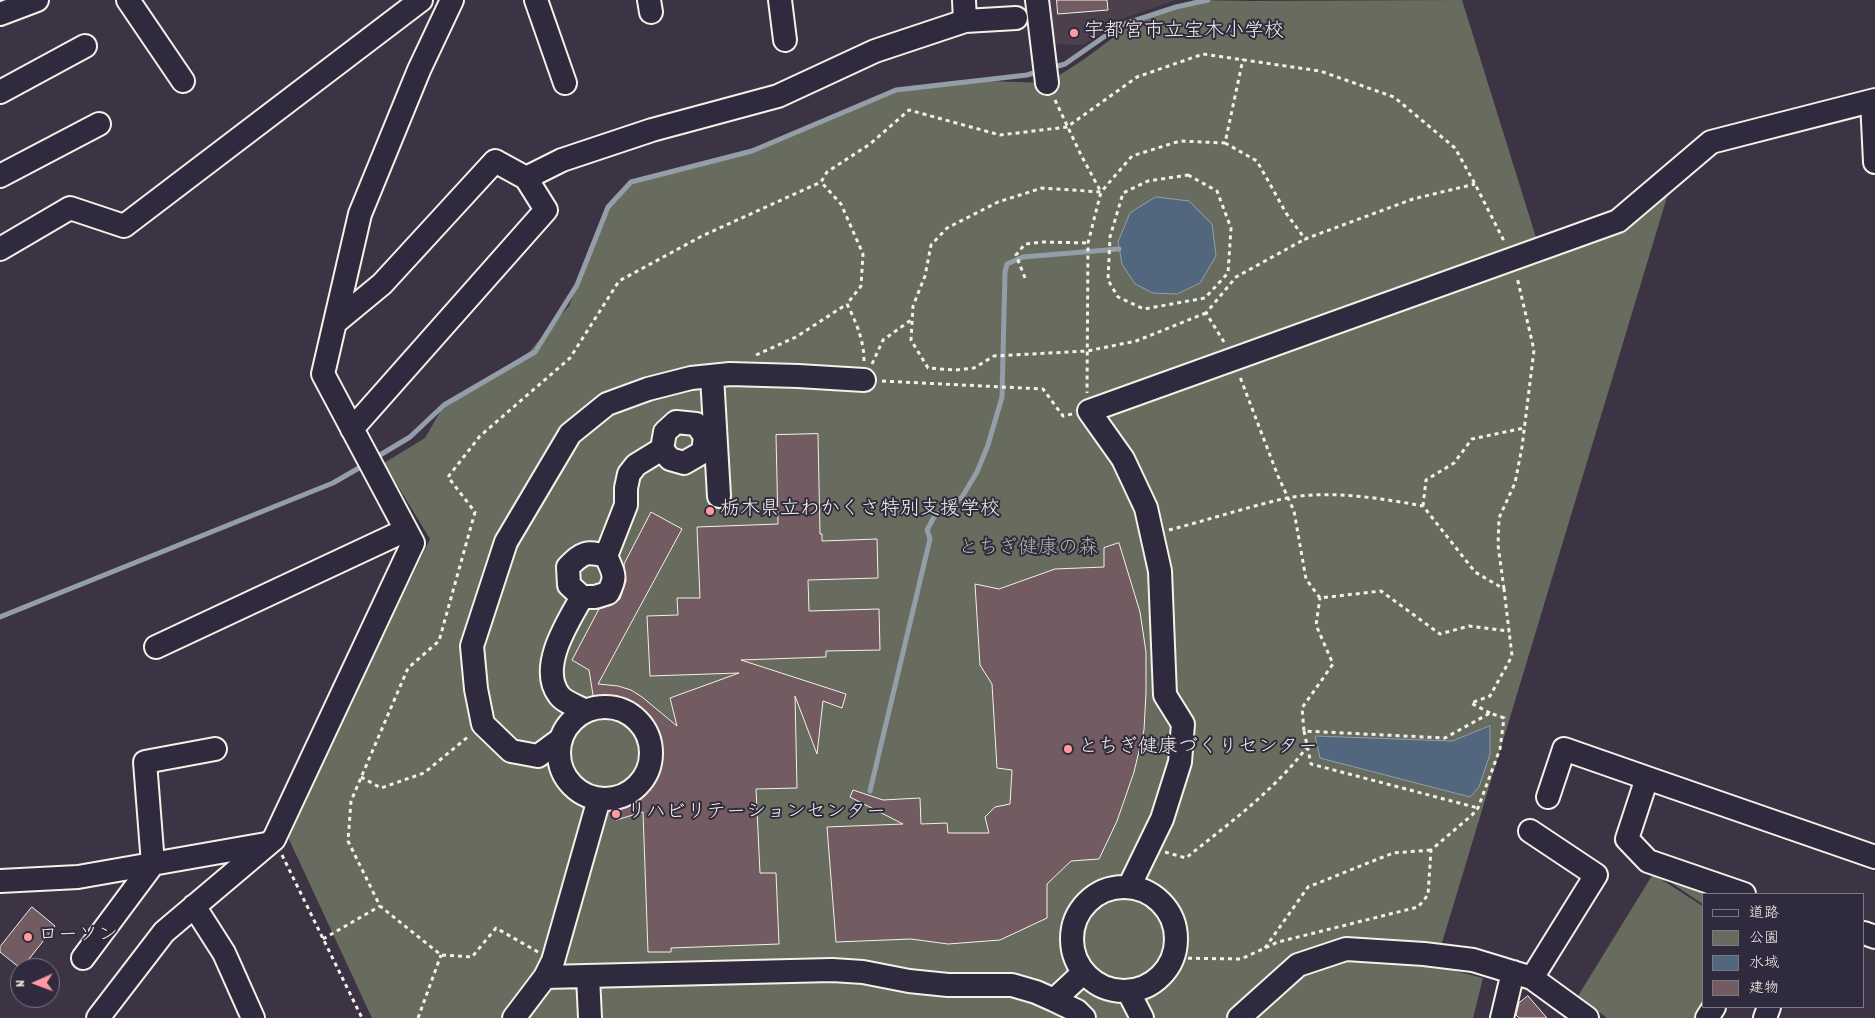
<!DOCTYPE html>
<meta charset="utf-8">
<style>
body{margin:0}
#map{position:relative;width:1875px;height:1018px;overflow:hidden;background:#3c3444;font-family:Dekko,"Klee One",sans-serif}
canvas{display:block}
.legend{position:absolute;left:1702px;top:893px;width:162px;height:115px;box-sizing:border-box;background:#2f2a3d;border:1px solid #7e7a81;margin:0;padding:6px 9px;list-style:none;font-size:15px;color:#f4f1e8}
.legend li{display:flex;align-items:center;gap:10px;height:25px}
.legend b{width:25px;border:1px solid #7e7a81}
.north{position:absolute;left:10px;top:958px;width:50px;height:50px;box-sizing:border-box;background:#2f2a3d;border:1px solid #7e7a81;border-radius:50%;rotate:268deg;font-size:14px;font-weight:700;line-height:20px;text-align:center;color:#f4f1e8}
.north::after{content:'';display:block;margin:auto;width:18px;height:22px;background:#ff9aa2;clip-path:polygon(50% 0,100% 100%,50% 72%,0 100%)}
</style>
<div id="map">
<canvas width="1875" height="1018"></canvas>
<ul class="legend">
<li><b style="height:6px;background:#2f2a3d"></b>道路</li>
<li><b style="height:14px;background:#686c5e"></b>公園</li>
<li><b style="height:14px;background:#52677d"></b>水域</li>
<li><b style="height:14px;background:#725c61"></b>建物</li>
</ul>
<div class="north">N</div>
</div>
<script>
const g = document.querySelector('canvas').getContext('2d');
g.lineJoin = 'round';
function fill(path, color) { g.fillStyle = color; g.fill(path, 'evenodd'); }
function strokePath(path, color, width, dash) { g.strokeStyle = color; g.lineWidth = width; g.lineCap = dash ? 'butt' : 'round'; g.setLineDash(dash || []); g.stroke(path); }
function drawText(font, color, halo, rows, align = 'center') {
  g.font = font + ' Dekko,"Klee One",sans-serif'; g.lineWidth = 4; g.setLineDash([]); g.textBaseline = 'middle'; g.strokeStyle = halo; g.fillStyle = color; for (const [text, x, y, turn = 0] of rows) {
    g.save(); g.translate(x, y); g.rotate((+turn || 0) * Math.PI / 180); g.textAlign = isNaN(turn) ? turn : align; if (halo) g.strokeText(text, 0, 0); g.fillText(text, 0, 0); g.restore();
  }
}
fill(new Path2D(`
 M1043 0H1176L1115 21 1084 45 1050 44Z`), '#4c404d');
fill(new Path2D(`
 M1194 0 1251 1 1462 0 1543 260 1670 187 1435 966 1483 978 1473 1018H372L287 835 430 539 384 463 425 438 444 405 529 352 569 306 608 207 631 182 752 151 896 90 959 80 1047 83 1083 60 1133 23Z
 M1653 874 1704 907V1007L1697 1018H1607L1578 996Z
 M1669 876 1727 894H1704V905L1667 880Z`), '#686c5e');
const water = new Path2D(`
 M1156 197 1189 201 1212 224 1216 256 1200 283 1177 294 1153 293 1135 284 1122 264 1118 242 1130 213Z
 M1490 726V754L1479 787 1470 797 1320 758 1315 736 1452 741Z`);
fill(water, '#52677d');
strokePath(water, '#939ea8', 1);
strokePath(new Path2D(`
 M1051 68 1065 64 1121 25 1176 7 1208 0
 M375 458 410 437 444 405 535 352 577 285 608 207 631 182 752 151 896 90 1027 75 1040 71
 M0 617 333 483 364 465
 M870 791 930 539 927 530 934 517 962 497 977 472 988 445 1002 397 1005 272 1007 264 1023 257 1119 249`), '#939ea8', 5);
const building = new Path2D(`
 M1057 0H1107L1108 10 1058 14Z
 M818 434 820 534H822V541L877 539 878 578 808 580 809 611 879 609 880 650 826 651V657L741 660 846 694 842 708 823 701 817 754 795 696 797 788 756 789 760 873H776L779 944 671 948V952H648L643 812 616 820 613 804 634 795 642 787 653 766 654 743 645 722 628 707 617 702 594 701 589 670 572 660 599 609 612 605 620 599 626 581 624 564 651 512 682 529 598 684 618 686 631 690 642 697 677 726 670 698 739 673 650 676 647 616 678 615 677 598H700L697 527 778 524 776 435Z
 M1119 543 1140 612 1146 652V693L1144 730 1134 772 1117 821 1099 859 1071 861 1047 884V918L1000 940 948 944 911 939 836 942 827 827 903 824 850 797 853 790 883 800 920 798 921 824 947 823 948 833H989L985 817 995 807 1010 804 1012 770 997 768 992 684 980 665 975 584 999 589 1055 569 1104 567V548Z
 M32 907 55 926 22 968H20L0 952V947Z
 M1528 996 1547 1018H1519L1516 1015 1519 1003Z`);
fill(building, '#725c61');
strokePath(building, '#f4f1e8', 1);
const minor = new Path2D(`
 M128 0 183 81
 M536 0 565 83
 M649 0 651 12
 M780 0 785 40
 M964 0 965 21
 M1037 0 1047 83
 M0 14 37 0
 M0 92 85 46
 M1872 101 1875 162
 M0 176 99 124
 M526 178 562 160 652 130 778 96 875 51 965 21 1016 18
 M0 249 70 208 124 226 421 0
 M336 322 382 284 495 161 526 178 546 210 352 429
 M712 376 719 496
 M582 597 569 585 568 567C583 552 586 551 606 556
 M156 647 406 530
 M559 753a46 46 0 1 1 92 0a46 46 0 1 1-92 0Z
 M586 711C578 707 564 702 559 695 538 667 568 622 582 597H595L608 593C617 576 614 574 606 556L626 505V488L629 474 636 465 662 449 670 459 684 463 703 452 705 436 696 424 676 422 665 432 662 449
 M561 739 538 756 511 751 483 724 476 689 472 646 506 542 570 434 607 404 648 389 691 378 730 374 798 376 864 380
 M1647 778 1875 857
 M1548 797 1564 749 1647 778 1627 839 1648 861 1744 894
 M1530 831 1596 875 1532 978
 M0 881 78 877 266 844
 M1129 887 1162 819 1180 762 1183 724 1165 695 1160 571 1146 508 1123 459 1089 411 1618 221 1711 142 1875 100
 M1072 939a52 52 0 1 1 104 0a52 52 0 1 1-104 0Z
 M194 906 224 953 253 1018
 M1864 933 1875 937
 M83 958 153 864 145 762 215 749
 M588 976 590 1018
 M545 977 832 970 863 972 909 981 948 985H1012L1036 992 1054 1000 1077 1011 1084 1018
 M1128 991 1142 1018
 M1054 1000 1084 972
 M98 1018 164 932 274 839 413 543 323 374 360 214 419 70 452 0
 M514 1018 545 977 553 961 599 799
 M1239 1018 1298 965 1346 949 1424 954 1473 960 1532 978 1587 1018
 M1502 1018 1513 972
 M1707 1018 1714 1007
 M1765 1018 1769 1007`);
strokePath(minor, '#f4f1e8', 26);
strokePath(new Path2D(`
 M1055 100 1081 155 1101 192 1088 243 1087 393
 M1225 143 1257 161 1286 213 1305 239 1413 199 1475 184
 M1188 175 1217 191 1231 228 1228 273 1205 298 1144 309 1118 297 1108 280 1110 237 1123 193 1148 181Z
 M1025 278 1016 255 1025 244 1042 242 1088 243
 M1206 313 1136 341 1087 351 994 356 974 368 955 370 928 368 911 340 913 306 925 276 931 245 947 228 998 202 1042 188 1101 192 1132 156 1180 141 1225 143 1243 59
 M1224 342 1206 313 1236 277 1305 239
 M756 355 796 337 847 304
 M864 361C864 340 856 322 847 304L861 286 863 254 841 204 821 182 827 172 870 144 909 110 1000 135 1067 127 1137 77 1203 54 1320 71 1394 97 1455 148 1475 184 1505 243
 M872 364 883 340 911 320
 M882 381 1043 389 1063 416 1072 414
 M1423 506 1426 480 1454 463 1472 439 1524 428
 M1169 530C1208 520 1247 507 1287 498 1330 490 1380 498 1423 506L1475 572 1504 589 1509 631 1469 626 1440 634 1381 591 1320 598 1306 579 1294 511 1278 476 1240 377
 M1504 589 1498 545 1499 518 1515 483 1522 447 1534 350 1517 277
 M1490 713 1471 703 1490 696 1512 656 1509 631
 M1304 731 1311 764 1478 808
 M361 777 381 788 424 773 469 736
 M1165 852 1186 858C1228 824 1274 791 1307 747
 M282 855 362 1018
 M323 939 380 906
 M1265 948 1308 887 1393 853 1431 850
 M538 952 496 928 472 957 441 955 380 906 348 841 351 801 408 668 439 641 475 512 448 477 480 436 570 358 619 281 702 236 821 182
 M1172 958 1241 959 1278 942 1418 907 1428 895 1431 850 1472 815 1478 808 1500 749 1504 718 1490 713 1445 738 1304 731 1302 708 1333 664 1316 625 1320 598
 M418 1018 441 955`), '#f4f1e8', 3, [4, 4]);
strokePath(minor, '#2f2a3d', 22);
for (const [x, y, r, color] of [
 [1074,33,5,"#ff9aa2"],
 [710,511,5,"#ff9aa2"],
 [1068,749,5,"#ff9aa2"],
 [616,814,5,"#ff9aa2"],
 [28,937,5,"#ff9aa2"]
]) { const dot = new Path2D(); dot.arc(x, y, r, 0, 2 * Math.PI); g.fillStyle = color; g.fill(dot); strokePath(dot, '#2f2a3d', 2); }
drawText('20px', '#f4f1e8', '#2f2a3d', [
 ["宇都宮市立宝木小学校",1084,33],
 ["栃木県立わかくさ特別支援学校",720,511],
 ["とちぎ健康づくりセンター",1078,749],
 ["リハビリテーションセンター",626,814],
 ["ローソン",38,937]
], 'left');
drawText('20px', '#b5b5aa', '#2f2a3d', [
 ["とちぎ健康の森",1028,550]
]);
</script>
